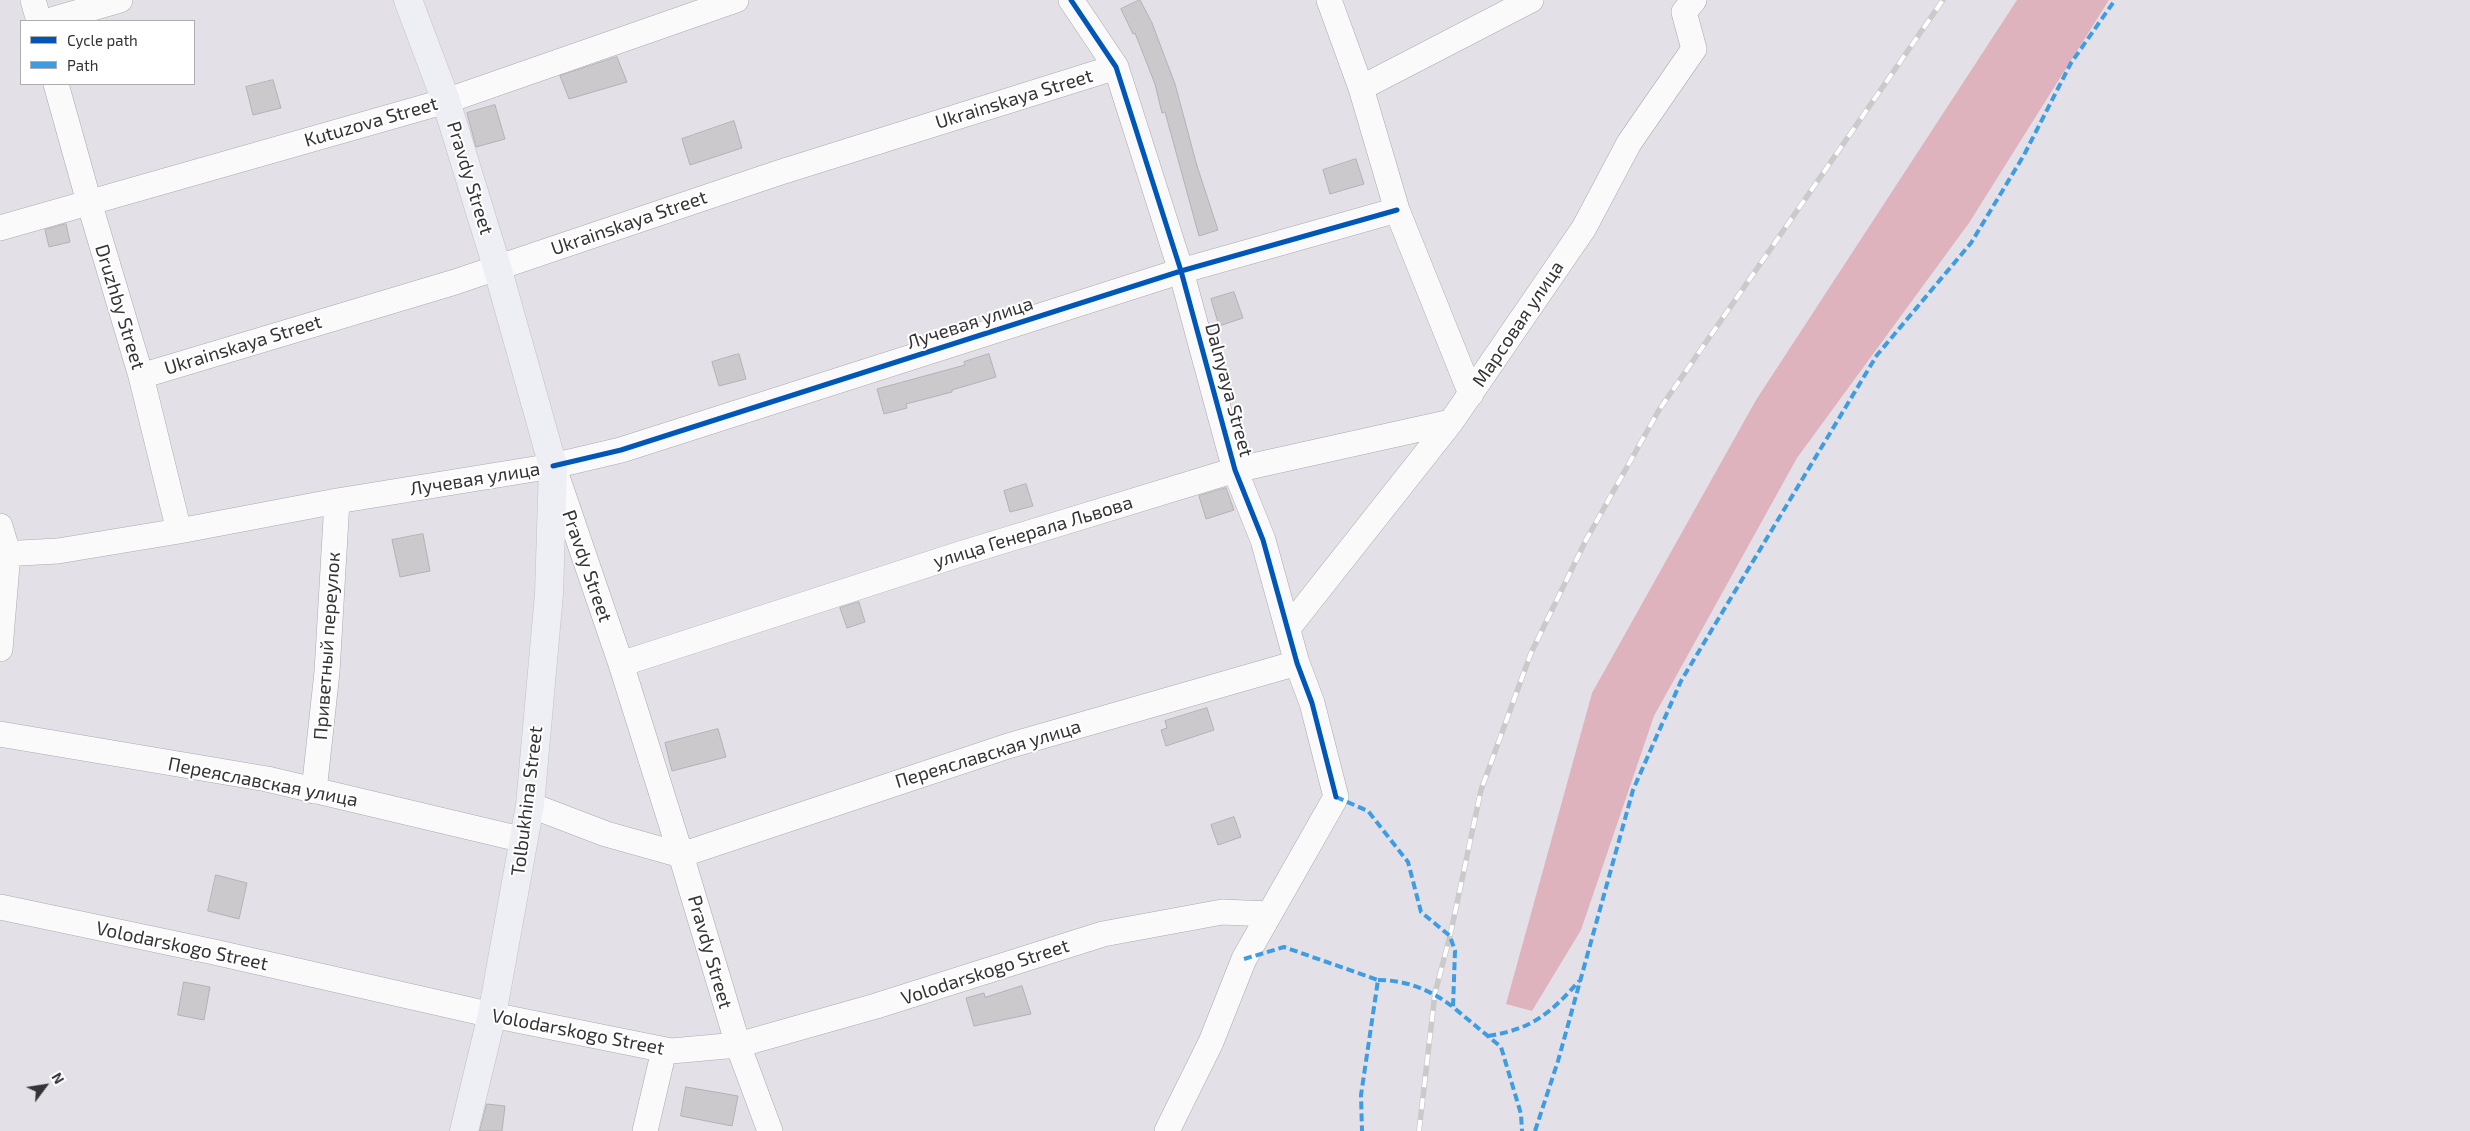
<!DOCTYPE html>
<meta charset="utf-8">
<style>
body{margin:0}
#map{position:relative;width:2470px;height:1131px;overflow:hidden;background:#e3e1e7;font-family:"Exo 2",sans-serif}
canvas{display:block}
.legend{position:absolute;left:20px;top:20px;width:175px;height:65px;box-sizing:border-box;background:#fff;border:1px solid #aeadaf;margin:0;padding:6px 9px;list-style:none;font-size:15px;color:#343336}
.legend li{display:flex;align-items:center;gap:10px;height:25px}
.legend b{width:25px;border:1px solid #aeadaf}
.north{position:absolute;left:20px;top:1061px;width:50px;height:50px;-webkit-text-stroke:4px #fff;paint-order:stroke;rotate:59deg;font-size:14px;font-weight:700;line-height:20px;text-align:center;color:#343336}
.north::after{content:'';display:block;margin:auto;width:18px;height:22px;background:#343336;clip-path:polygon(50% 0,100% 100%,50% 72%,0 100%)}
</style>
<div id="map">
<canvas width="2470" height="1131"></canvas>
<ul class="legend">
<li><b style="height:6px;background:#0057b8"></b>Cycle path</li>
<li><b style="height:6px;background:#3e9de2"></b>Path</li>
</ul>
<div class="north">N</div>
</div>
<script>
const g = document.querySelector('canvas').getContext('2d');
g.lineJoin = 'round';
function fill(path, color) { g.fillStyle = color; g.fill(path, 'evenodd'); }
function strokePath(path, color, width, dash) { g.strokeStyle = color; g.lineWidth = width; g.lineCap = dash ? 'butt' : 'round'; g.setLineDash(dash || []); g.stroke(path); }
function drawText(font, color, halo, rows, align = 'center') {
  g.font = font + ' "Exo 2",sans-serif'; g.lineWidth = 4; g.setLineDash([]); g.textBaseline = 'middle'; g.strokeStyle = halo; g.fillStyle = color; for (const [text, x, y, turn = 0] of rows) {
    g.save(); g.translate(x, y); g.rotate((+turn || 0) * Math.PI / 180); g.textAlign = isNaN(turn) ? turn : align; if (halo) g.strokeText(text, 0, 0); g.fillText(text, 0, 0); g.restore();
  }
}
fill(new Path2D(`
 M2017 0H2109L1969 223 1797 458 1654 716 1581 930 1532 1011 1506 1004 1592 693 1756 400Z`), '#dfb3be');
const building = new Path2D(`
 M1140 0 1152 23 1175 84 1197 166 1218 230 1199 236 1165 112 1162 113 1155 84 1135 33 1133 34 1121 9Z
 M617 57 627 82 569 99 560 76Z
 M273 80 281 108 253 115 246 87Z
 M495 105 505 139 476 147 467 113Z
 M734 121 742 148 690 165 682 139Z
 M1356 159 1364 184 1330 194 1323 170Z
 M66 224 70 242 49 247 45 230Z
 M1234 292 1243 318 1219 326 1211 299Z
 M739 354 746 379 719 386 712 362Z
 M989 354 996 377 952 390V392L906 404 907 408 884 414 877 389 965 365 964 362Z
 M1026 484 1033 506 1010 512 1004 491Z
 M1226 488 1234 510 1206 519 1199 496Z
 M423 534 430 571 400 577 392 540Z
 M859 602 865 622 847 628 840 608Z
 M1207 708 1214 730 1166 746 1161 730 1167 728 1165 721Z
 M718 729 726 757 672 771 665 743Z
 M1234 817 1241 837 1218 845 1211 825Z
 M216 875 247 883 239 919 208 911Z
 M184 982 210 987 204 1020 178 1015Z
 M1022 986 1031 1014 974 1026 966 998 984 993 985 997Z
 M686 1087 738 1096 732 1126 681 1116Z
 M487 1104 505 1106 502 1131H480Z`);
fill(building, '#cbc9cc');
strokePath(building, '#b3b1b5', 1);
const minor = new Path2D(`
 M33 0 39 21
 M1071 0 1116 67 1181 271 1235 470 1263 540 1297 663 1312 703 1336 797 1244 959 1211 1042 1167 1131
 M1329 0 1361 88 1397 210 1471 394
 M48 21 120 0
 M56 84 89 202 141 376 179 531
 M1361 88 1531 0
 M0 228 446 101 736 0
 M141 376 455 282 778 173 1116 67
 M555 471 621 664 681 855 738 1045 770 1131
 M0 526 8 553 0 649
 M0 554 58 551 179 531 337 501 553 466 621 450 1181 271 1397 210
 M1289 627 1451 422 1584 228 1629 143 1694 49 1684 12 1694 0
 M621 664 960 554 1235 470 1451 422
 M0 734 267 779 524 840
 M314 791 327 672 337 501
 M530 805 606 834 681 855 1008 746 1297 663
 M0 907 214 952 492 1015 671 1051 738 1045 876 1006 1103 934 1222 912 1269 914
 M645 1131 664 1050`);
const major = new Path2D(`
 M408 0 446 101 497 267 553 466 549 594 530 805 492 1015 464 1131`);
strokePath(minor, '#aaa9ad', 26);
strokePath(major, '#c1c0c3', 29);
strokePath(minor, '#fbfafb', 25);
strokePath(major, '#eeeff4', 28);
const rail = new Path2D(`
 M1419 1131 1435 993 1450 936 1481 790 1531 653 1586 540 1659 410 1943 0`);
strokePath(rail, '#cacacb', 5.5);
strokePath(rail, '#fff', 4, [11]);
strokePath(new Path2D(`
 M1336 797 1368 811 1408 862 1421 912 1450 936 1455 951 1453 1007 1501 1047 1521 1114 1522 1131
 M1244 959 1284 947 1378 980 1361 1095 1362 1131
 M1378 980C1406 980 1431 990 1453 1007
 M1488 1036C1532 1029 1550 1014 1579 981
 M1535 1131 1558 1061 1633 790 1681 681 1877 355 1971 243 2024 155 2071 63 2115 0`), '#3e9de2', 4, [8, 4]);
strokePath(new Path2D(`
 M1071 0 1116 67 1181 271 1235 470 1263 540 1297 663 1312 703 1336 797
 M553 466 621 450 1181 271 1397 210`), '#0057b8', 5);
drawText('19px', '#343336', '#fff', [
 ["Ukrainskaya Street",1014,99,-17],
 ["Kutuzova Street",371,122,-16],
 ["Pravdy Street",470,178,73],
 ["Ukrainskaya Street",629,223,-19],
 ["Druzhby Street",120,307,73],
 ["Лучевая улица",970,323,-18],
 ["Марсовая улица",1518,324,-56],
 ["Ukrainskaya Street",243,345,-17],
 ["Dalnyaya Street",1229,390,75],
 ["Лучевая улица",475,479,-9],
 ["улица Генерала Львова",1033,532,-17],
 ["Pravdy Street",587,566,71],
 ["Приветный переулок",327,646,-86],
 ["Переяславская улица",988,754,-17],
 ["Переяславская улица",263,782,11],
 ["Tolbukhina Street",527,801,-83],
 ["Volodarskogo Street",182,946,12],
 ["Pravdy Street",710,952,74],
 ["Volodarskogo Street",985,972,-18],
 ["Volodarskogo Street",578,1032,11]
]);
</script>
